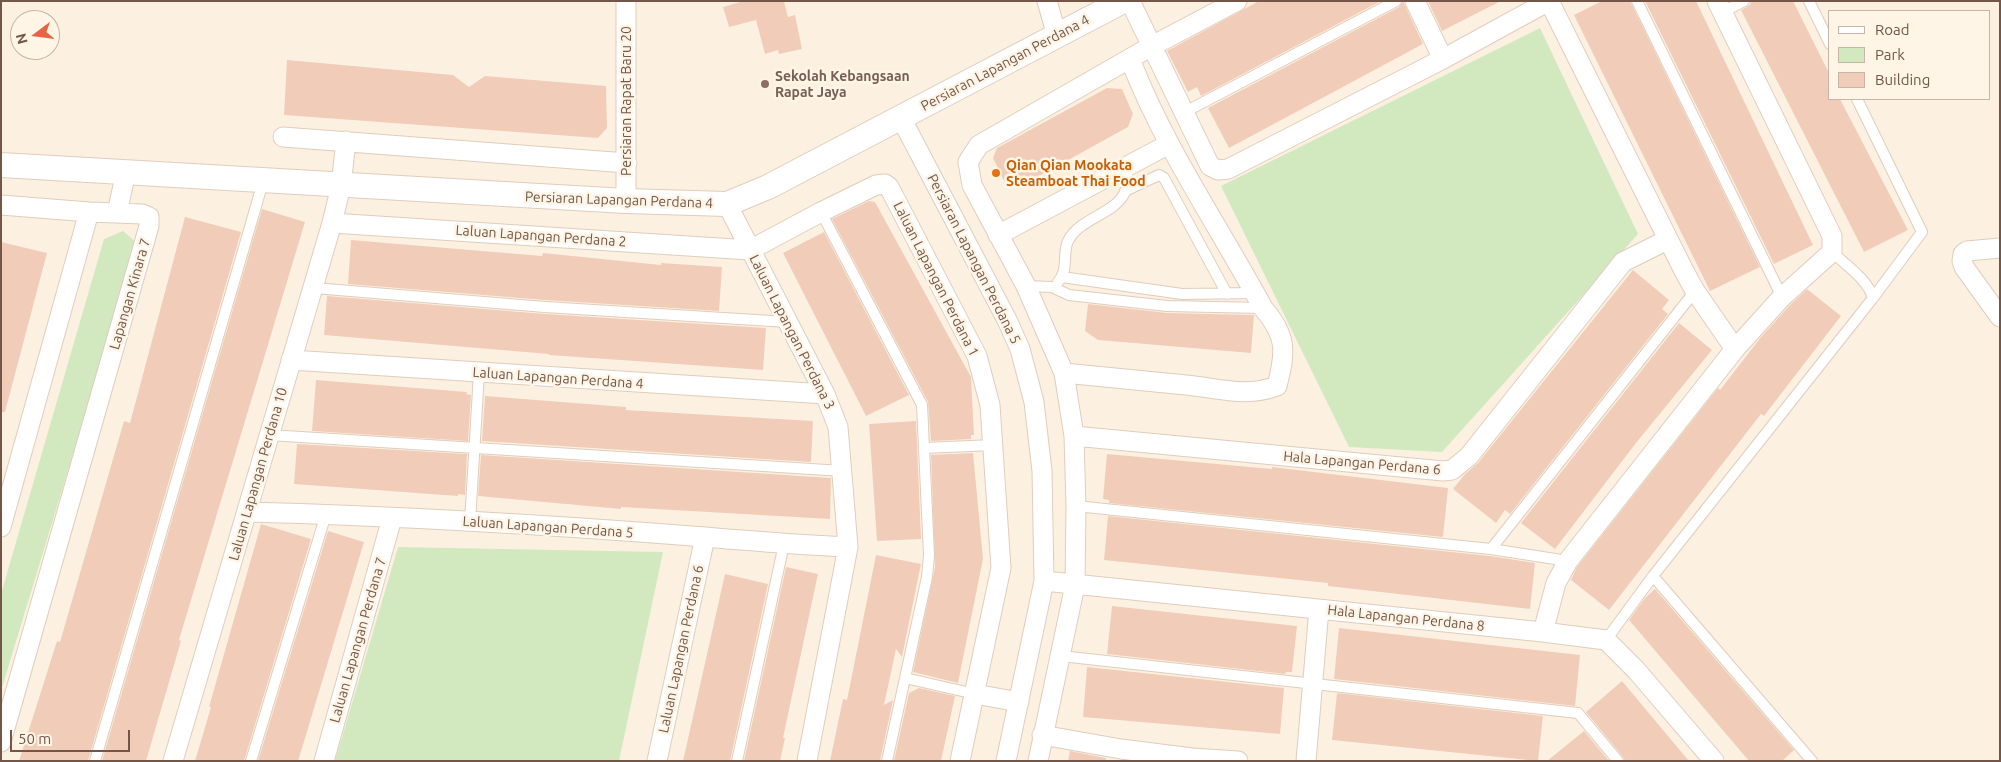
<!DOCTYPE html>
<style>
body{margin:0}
#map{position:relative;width:2001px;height:762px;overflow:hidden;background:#fcf1e1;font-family:Ubuntu,sans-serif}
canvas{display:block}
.frame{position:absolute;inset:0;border:2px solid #735648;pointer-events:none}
.legend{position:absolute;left:1828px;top:10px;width:162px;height:90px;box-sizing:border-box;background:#fff5e7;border:1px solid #c7b5a7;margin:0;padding:6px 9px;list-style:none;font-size:15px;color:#735648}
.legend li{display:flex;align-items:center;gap:10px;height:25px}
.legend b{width:25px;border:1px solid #c7b5a7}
.north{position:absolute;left:10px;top:10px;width:50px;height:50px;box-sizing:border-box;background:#fff5e7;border:1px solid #c7b5a7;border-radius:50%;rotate:255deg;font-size:14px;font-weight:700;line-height:20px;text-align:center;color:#735648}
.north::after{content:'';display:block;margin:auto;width:18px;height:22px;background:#e66446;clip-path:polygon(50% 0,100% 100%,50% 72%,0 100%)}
.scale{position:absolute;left:10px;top:730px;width:120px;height:22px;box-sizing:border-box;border:2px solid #735648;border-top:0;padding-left:6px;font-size:15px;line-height:18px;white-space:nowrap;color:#735648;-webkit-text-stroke:4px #fff5e7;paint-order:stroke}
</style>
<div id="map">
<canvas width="2001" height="762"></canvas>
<div class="frame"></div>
<ul class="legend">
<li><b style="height:6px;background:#fff"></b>Road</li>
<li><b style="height:14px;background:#d2e9c0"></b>Park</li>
<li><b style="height:14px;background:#f1cdb9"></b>Building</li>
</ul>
<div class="north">N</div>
<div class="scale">50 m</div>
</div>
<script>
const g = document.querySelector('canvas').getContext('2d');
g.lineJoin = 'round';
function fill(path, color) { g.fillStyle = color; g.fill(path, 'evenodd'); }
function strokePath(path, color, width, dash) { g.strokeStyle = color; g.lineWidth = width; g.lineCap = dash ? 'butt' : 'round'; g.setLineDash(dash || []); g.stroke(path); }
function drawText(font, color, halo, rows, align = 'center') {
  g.font = font + ' Ubuntu,sans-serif'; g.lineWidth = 5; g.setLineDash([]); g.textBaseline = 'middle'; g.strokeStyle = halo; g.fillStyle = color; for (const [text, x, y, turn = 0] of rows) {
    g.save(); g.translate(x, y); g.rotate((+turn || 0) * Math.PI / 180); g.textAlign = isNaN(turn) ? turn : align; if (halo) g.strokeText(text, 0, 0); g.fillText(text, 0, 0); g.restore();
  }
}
fill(new Path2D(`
 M1540 28 1638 234 1442 452 1349 447 1221 186Z
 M123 231 137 243 1 691V594L104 239Z
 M398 547 663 552 619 761H335Z`), '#d2e9c0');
fill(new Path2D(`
 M744 1H784L788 17 795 15 802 49 779 54 778 50 765 54 756 20 729 27 723 7Z
 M1259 1H1381L1201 96 1197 87 1188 92 1167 51Z
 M1403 1 1423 44 1229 148 1208 108 1399 7Z
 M1428 1H1501L1442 31Z
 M1602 1H1630L1760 267 1710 291 1574 15Z
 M1645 1H1696L1813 245 1774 264Z
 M1751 1H1793L1830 75V99H1840L1908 230 1864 252 1741 10 1750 5Z
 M287 60 453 75 469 87 485 76 606 86 607 128 598 138 284 115Z
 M1107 88 1122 89 1133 114 1128 127 1021 186 1004 181 993 158 997 148Z
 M869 201 875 202 971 377 974 435H971V439L931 441 928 402 832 219Z
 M262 209 305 222 179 640 181 641 146 761H102Z
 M185 217 241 232 88 761H19L57 641 60 642 124 421 130 423Z
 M824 232 909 395 866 416 783 253Z
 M351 240 542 256 543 253 661 265V263L722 267 719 311 545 300 348 284Z
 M1 242 47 253 5 412H1Z
 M1633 270 1669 300 1662 309 1668 314 1510 514 1505 510 1496 523 1453 489 1465 474 1478 463Z
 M1807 289 1841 316 1764 416 1761 414 1609 610 1571 580 1577 567 1718 388 1720 390 1761 337 1790 305Z
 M327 296 545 314 766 328 763 370 549 355V354L324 335Z
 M1088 304 1167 313 1254 315 1251 353 1098 340 1085 331Z
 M1679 323 1712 350 1636 443 1555 549 1521 523Z
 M316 380 467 392 466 394 471 395 468 441 312 431Z
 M485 396 626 407V410L813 421 811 462 482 441Z
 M916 421 921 539 877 541 869 424Z
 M297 444 467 454 465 495 458 494V496L294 484Z
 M973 453 983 559 958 683 913 672 935 567 931 455Z
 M1107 454 1272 469V467L1448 488 1443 537 1109 503V500L1103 499Z
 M481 455 831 478 830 519 621 507V509L478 496Z
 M1108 516 1490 556 1535 563 1530 609 1328 586V583L1104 560Z
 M261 524 311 539 244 761H195L211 707H209Z
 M328 531 364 542 306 735 298 761H258Z
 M876 555 921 564 902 657 896 649 884 705 893 700 880 761H830L843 699 847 700Z
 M786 567 818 574 783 738H785L780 761H744Z
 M725 574 768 584 730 761H683Z
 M1655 589 1794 750 1782 761H1749L1629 620 1645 598Z
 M1112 606 1297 626 1292 672H1286L1285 674 1107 654Z
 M1339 628 1580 655 1575 706 1334 679Z
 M1087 667 1284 688 1280 734 1083 717Z
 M1622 681 1689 761H1625L1623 757 1586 712Z
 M919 688 955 696 941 761H894L909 693Z
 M1337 693 1543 716 1538 761 1332 740Z
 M1584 731 1609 761H1547Z
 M1070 751 1106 758V761H1068Z`), '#f1cdb9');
const service = new Path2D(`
 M1637 1 1782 297
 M1809 1 1830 44
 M1723 12 1744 1
 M1857 99 1922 232 1873 298
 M1183 113 1396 1
 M1125 191 1159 175 1164 178 1227 294
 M821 212 922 405 929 555 927 577 887 761
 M1062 277 1182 294 1255 293
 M1058 282C1069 270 1062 254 1068 241 1080 217 1116 215 1126 190 1128 183 1127 174 1127 166
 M1026 286 1052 287 1069 295 1167 306 1263 308
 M314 288 545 307 788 322
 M269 435 843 471
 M924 448 993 445
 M1076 506 1491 549 1695 291
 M470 522 479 373
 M1491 549 1568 561
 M1653 576 1812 761
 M1606 640 1653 576 1873 298C1868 280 1846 265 1832 252
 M1061 656 1578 713 1618 761
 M905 678 975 694
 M95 761 263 182
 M251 761 326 514
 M737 761 784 544`);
const minor = new Path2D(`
 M626 1V201
 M1047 1 1057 36
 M1130 1 1210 166 1218 170 1228 169 1443 59 1549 1 1683 269 1695 291 1735 349
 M1415 1 1443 59
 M901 118 1007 320 1020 349 1034 402 1042 471 1044 581 1006 761
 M283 137 627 163
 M727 204 825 394 838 427 848 547 807 761
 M1 205 89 212
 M117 213 126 172
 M332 223 750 250 821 212 876 185 885 184 889 187 977 356 990 405 1001 568 960 761
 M998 235 1169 144
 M2000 248 1967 251 1963 254 1962 261 1964 267 2000 317
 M291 360 825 394
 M1064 373C1105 377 1146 381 1186 385 1218 388 1246 398 1277 386 1286 351 1287 336 1263 308 1218 225 1164 147 1130 59
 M1074 436 1443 471 1452 470 1469 456 1623 262 1667 240
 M247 512C399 516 552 525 705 537 752 541 800 545 848 547
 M1 527 89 212 142 214 149 217V226L1 742
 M1044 581 1543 632 1606 640 1636 670 1714 761
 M1543 632 1556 583 1568 561 1735 349 1782 297 1832 252V236L1717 1
 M975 694 1019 702
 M1042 735 1121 749 1192 758 1238 761
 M173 761 332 223 341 186 346 141
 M324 761 392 518
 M657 761 705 537
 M1038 761 1075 585 1076 506 1074 436 1064 373 1026 286 972 185 968 162 979 145 1150 47 1237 1
 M1306 761 1319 609`);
const tertiary = new Path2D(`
 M1 165 626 201 727 204 768 187 1123 1`);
strokePath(service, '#e0ccbd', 12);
strokePath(minor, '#e0ccbd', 21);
strokePath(tertiary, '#e0ccbd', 26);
strokePath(service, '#fff', 10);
strokePath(minor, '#fff', 19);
strokePath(tertiary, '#fff', 24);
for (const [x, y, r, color] of [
 [765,84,5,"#8d6e63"],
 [996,173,5,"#e8710a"]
]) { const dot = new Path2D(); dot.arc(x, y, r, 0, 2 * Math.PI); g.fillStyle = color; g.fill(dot); strokePath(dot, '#fff5e7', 2); }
drawText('14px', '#735648', '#fff5e7', [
 ["Persiaran Lapangan Perdana 4",1005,63,-28],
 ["Persiaran Rapat Baru 20",626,101,-90],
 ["Persiaran Lapangan Perdana 4",619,200,2],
 ["Laluan Lapangan Perdana 2",541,236,4],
 ["Persiaran Lapangan Perdana 5",974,259,63],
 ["Laluan Lapangan Perdana 1",936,279,63],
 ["Lapangan Kinara 7",130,294,-74],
 ["Laluan Lapangan Perdana 3",792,332,63],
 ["Laluan Lapangan Perdana 4",558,378,4],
 ["Hala Lapangan Perdana 6",1362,463,5],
 ["Laluan Lapangan Perdana 10",258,474,-74],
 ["Laluan Lapangan Perdana 5",548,527,4],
 ["Hala Lapangan Perdana 8",1406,618,6],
 ["Laluan Lapangan Perdana 7",358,640,-74],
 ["Laluan Lapangan Perdana 6",681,649,-78]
]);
drawText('bold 14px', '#785e54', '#fff5e7', [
 ["Sekolah Kebangsaan",775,76],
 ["Rapat Jaya",775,92]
], 'left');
drawText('bold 14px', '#c56008', '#fff5e7', [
 ["Qian Qian Mookata",1006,165],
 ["Steamboat Thai Food",1006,181]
], 'left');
</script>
